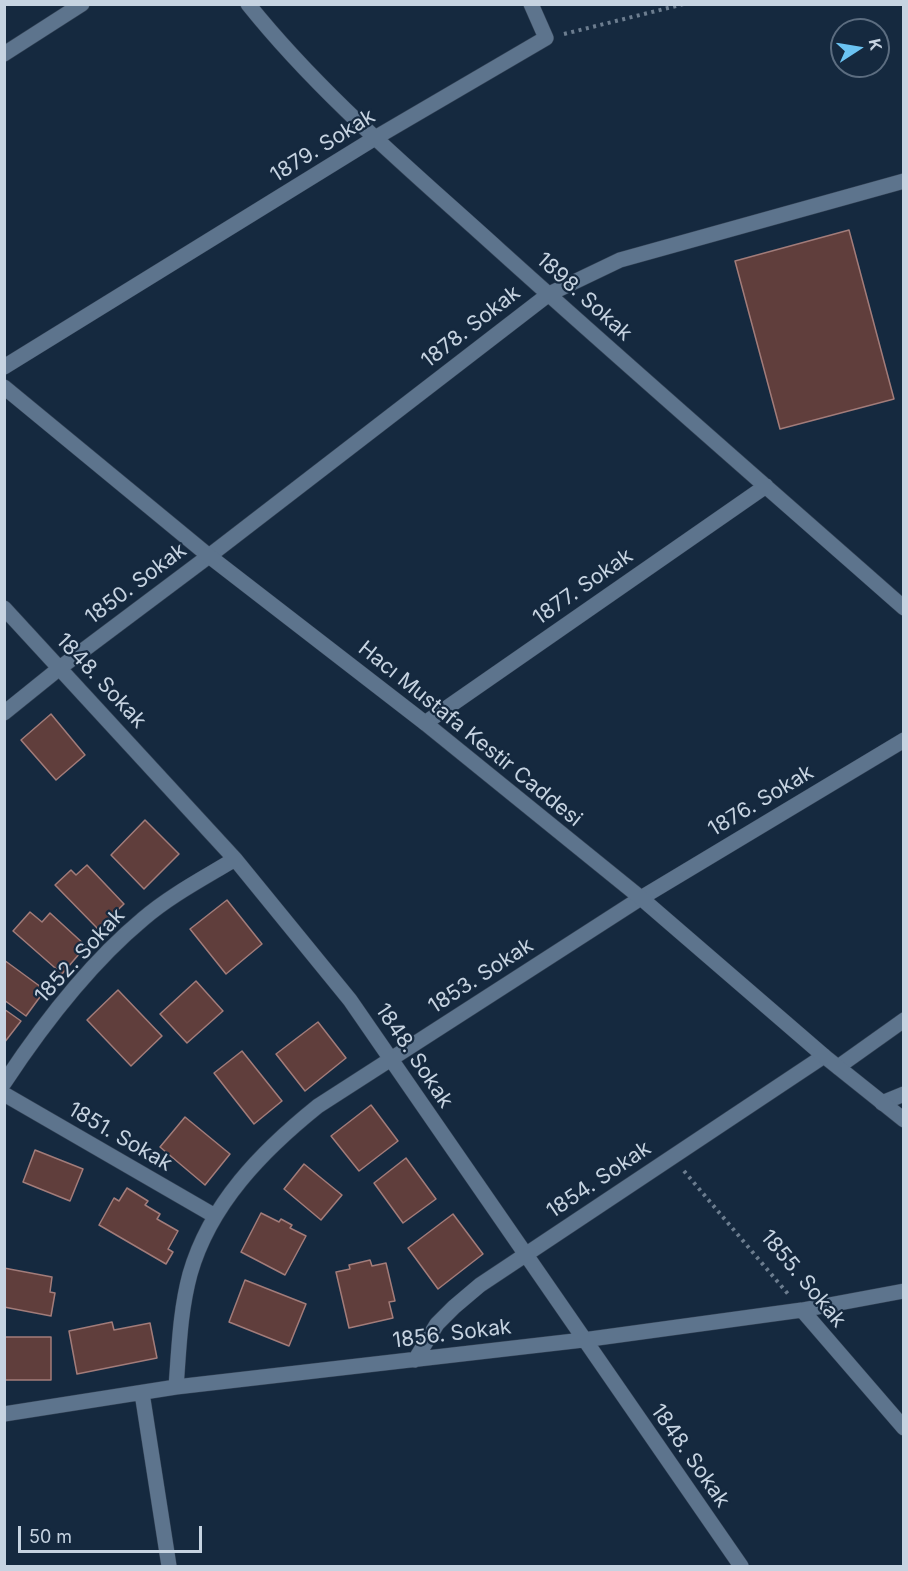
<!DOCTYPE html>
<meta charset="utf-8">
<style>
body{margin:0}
#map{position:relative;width:908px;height:1571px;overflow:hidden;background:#15293f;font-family:Inter,sans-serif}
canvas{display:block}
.frame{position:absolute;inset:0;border:6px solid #c6d3e1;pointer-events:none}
.north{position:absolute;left:830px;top:18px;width:60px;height:60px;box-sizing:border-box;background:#15293f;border:2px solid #5c6d80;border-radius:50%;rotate:78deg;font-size:16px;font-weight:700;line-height:24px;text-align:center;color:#c6d3e1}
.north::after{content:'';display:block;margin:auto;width:21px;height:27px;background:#6bc3f2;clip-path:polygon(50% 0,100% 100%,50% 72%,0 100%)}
.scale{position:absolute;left:18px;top:1526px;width:184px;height:27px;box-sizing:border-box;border:3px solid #c6d3e1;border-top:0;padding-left:8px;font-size:18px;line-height:21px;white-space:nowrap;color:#c6d3e1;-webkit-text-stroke:4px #15293f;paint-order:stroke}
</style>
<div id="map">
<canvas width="908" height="1571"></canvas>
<div class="frame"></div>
<div class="north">K</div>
<div class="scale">50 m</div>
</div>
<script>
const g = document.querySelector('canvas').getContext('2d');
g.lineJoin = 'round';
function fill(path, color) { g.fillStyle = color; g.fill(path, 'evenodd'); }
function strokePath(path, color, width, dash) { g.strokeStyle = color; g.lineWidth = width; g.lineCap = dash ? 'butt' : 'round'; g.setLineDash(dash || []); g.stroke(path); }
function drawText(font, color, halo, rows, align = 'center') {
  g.font = font + ' Inter,sans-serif'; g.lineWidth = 4.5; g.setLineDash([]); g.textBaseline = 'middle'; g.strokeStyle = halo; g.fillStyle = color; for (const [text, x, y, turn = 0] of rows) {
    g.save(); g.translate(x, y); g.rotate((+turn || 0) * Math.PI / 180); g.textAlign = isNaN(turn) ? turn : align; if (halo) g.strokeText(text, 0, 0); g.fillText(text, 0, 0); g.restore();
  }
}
const building = new Path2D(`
 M849 230 894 399 780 429 735 261Z
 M51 714 85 755 56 780 21 740Z
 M145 820 179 854 144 889 111 855Z
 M87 865 124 904 98 929 55 885 71 870 76 875Z
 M227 900 262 944 226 974 190 929Z
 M30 912 42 922 50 913 86 946 62 974 13 931Z
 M4 960 45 990 26 1016 4 1000Z
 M196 981 223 1011 187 1043 160 1014Z
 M118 990 162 1036 131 1066 87 1020Z
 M4 1009 21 1021 4 1043Z
 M318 1022 346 1058 305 1091 276 1054Z
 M242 1051 282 1101 254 1124 214 1073Z
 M371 1105 398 1141 359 1171 331 1136Z
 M185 1117 230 1154 205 1185 160 1147Z
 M35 1150 83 1169 70 1201 23 1182Z
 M406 1158 436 1199 403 1223 374 1183Z
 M304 1164 342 1195 321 1220 284 1189Z
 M127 1188 148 1201 145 1205 160 1214 157 1219 178 1231 168 1249 173 1252 166 1264 99 1225 114 1198 119 1201Z
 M261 1213 279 1222 281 1219 292 1225 290 1228 306 1236 285 1275 241 1252Z
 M453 1214 483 1254 438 1289 408 1248Z
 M370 1260 372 1266 386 1263 395 1301 389 1302 393 1318 349 1328 336 1272 350 1269 349 1265Z
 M4 1268 52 1277 50 1292 55 1293 51 1316 4 1307Z
 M245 1280 306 1304 289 1346 229 1322Z
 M112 1322 114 1330 150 1323 157 1358 77 1374 69 1331Z
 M4 1337H51V1380H4Z`);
fill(building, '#603e3c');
strokePath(building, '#a27c7a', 1.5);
const minor = new Path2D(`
 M248 4C321 95 411 170 497 248 631 369 768 488 904 608
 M4 54 82 4
 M4 367 375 138 546 38 531 4
 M4 608 235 859 350 1000 741 1566
 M4 713 61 667 209 556 549 294 620 260 904 181
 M425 723 766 486
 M838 1067 904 1020
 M4 1083C43 1024 89 964 143 919 171 895 204 878 235 859
 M4 1094 215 1216
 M882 1103 904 1094
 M802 1310 904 1428
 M415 1360 437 1324 454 1307 480 1285 824 1056
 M176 1387C179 1349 180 1311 190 1274 210 1204 262 1151 318 1106L641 898 904 740
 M142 1393 169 1566
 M4 1414 176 1387 583 1340 802 1310 904 1291`);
const tertiary = new Path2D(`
 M4 387 209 556 425 723 641 898 824 1056 904 1120`);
strokePath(minor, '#344356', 16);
strokePath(tertiary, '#344356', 16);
strokePath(new Path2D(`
 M564 34 684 4
 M684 1171 788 1294`), '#6c7d8f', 4, [3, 4.5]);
strokePath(minor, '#5d748d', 15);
strokePath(tertiary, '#5d748d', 15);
drawText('21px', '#c6d3e1', '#15293f', [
 ["1879. Sokak",323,146,-32],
 ["1898. Sokak",584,297,42],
 ["1878. Sokak",471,327,-38],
 ["1850. Sokak",136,584,-37],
 ["1877. Sokak",583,587,-35],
 ["1848. Sokak",101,681,47],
 ["Hacı Mustafa Kestir Caddesi",470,734,39],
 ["1876. Sokak",761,801,-31],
 ["1852. Sokak",80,956,-47],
 ["1853. Sokak",481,976,-33],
 ["1848. Sokak",414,1056,56],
 ["1851. Sokak",120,1137,30],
 ["1854. Sokak",599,1180,-34],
 ["1855. Sokak",803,1279,50],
 ["1856. Sokak",452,1334,-7],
 ["1848. Sokak",690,1456,55]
]);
</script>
